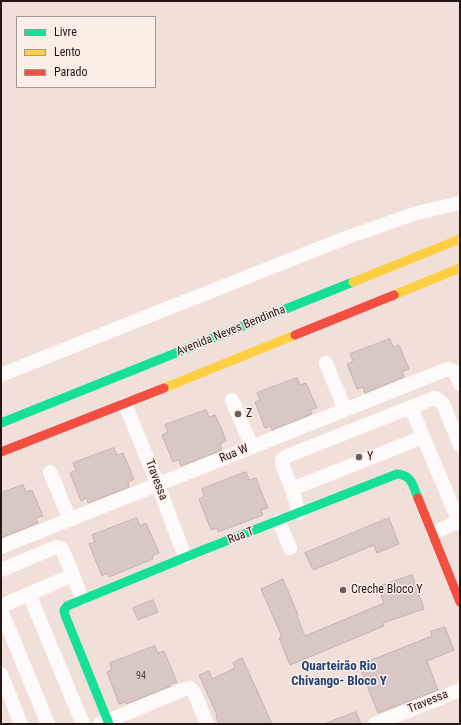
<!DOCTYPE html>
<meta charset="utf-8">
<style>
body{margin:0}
#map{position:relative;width:461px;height:725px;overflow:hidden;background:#f1e0d9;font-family:"Roboto Condensed",sans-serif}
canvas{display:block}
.frame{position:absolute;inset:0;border:2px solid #251712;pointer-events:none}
.legend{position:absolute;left:16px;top:16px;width:140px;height:72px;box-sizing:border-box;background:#fdede7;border:1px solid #a79792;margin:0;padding:5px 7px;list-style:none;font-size:12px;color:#251712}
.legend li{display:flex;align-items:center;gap:8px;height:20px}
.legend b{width:20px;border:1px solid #a79792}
</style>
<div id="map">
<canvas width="461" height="725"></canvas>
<div class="frame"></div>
<ul class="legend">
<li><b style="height:5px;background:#16e098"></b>Livre</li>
<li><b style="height:5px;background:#ffcf43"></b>Lento</li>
<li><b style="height:5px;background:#f24e42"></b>Parado</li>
</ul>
</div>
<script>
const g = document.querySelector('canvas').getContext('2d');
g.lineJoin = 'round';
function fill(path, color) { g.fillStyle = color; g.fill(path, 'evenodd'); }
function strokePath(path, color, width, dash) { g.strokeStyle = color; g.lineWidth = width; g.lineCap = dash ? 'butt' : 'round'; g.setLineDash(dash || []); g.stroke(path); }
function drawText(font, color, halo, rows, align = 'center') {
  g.font = font + ' "Roboto Condensed",sans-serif'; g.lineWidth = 3; g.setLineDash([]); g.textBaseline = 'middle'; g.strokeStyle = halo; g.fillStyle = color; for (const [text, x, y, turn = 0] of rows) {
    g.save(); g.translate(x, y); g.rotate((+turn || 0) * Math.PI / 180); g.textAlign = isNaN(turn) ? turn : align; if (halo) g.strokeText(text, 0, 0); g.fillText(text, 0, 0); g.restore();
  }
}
const building = new Path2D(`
 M390 339 393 347 399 345 409 369 402 372 404 377 365 393 363 387 357 389 347 364 353 361 350 354Z
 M297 378 300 385 306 383 317 408 310 410 312 414 272 430 271 426 265 428 255 402 260 400 257 393Z
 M206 410 209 417 215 415 222 430 226 441 220 444 222 450 181 466 179 460 173 462 162 435 168 432 165 425Z
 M114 448 117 455 123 453 134 479 128 482 129 487 88 503 87 498 81 501 70 473 76 470 73 463Z
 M246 472 249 480 256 478 263 496 268 508 261 510 263 515 218 532 217 528 211 530 199 499 204 496 202 489Z
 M23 485 26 492 32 490 43 516 36 518 38 523 1 538V493Z
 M137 518 140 526 146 523 159 553 152 556 153 559 109 577 107 573 102 576 89 544 95 542 92 535Z
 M389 518 399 544 377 553 374 545 313 570 305 553Z
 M412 575 424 609 383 623 384 626 290 665 279 638 282 637 261 589 283 579 298 615 297 616 305 636 384 603 378 587Z
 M153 600 158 612 138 620 133 608Z
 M445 627 454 650 427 661 438 690 378 713 359 665 432 636 431 632Z
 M155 646 158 653 164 651 177 682 170 684 171 686 126 704 125 702 119 704 107 672 112 670 110 663Z
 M242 658 260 697 272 724H219L216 716 217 715 199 675 209 671 212 679 235 668 233 663Z
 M356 712 361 724H327V723Z`);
fill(building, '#d8c8c5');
strokePath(building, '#c2b3b0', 1);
strokePath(new Path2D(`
 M326 363 345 410
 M1 375 146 317 348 237 417 213 460 203
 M232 400 252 447
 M125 404 158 485 185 557
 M411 408 459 522
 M50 472 70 520
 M292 489 423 437
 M299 513 292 489 282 464V460L287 456 434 398 439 400 443 404 460 445
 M279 521 290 548
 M433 533 460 521
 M1 547 445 370 448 369 455 372 460 384
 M1 570 56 547 62 549 73 575 82 599
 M29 594 83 724
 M1 606 73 575
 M1 610 48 724
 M1 674 21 724
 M100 724 185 689 190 688 194 692 207 724
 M375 724 460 690`), '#fdfaf9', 14);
strokePath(new Path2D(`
 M1 423 353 282
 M109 724 65 615 64 610 67 606 203 550 397 474C412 475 413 486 418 498`), '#16e098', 9);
strokePath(new Path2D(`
 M353 282 460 239
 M394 295 460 268
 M164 388 295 335`), '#ffcf43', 9);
strokePath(new Path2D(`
 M295 335 394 295
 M1 452 164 388
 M418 498 460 602`), '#f24e42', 9);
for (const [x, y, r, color] of [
 [238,414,4,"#6c5d58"],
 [359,457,4,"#6c5d58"],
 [343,590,4,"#6c5d58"]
]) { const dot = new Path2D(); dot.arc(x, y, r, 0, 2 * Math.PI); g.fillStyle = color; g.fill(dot); strokePath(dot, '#fdede7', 1.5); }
drawText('10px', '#52433f', null, [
 ["94",141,676]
]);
drawText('12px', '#251712', '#fdede7', [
 ["Avenida Neves Bendinha",231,331,-22],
 ["Rua W",234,454,-22],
 ["Travessa",156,480,69],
 ["Rua T",241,536,-21],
 ["Travessa",428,702,-22]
]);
drawText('12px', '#251712', '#fdede7', [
 ["Z",246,414],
 ["Y",367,457],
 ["Creche Bloco Y",351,590]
], 'left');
drawText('bold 13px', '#1d4479', '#fdede7', [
 ["Quarteirão Rio",339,667],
 ["Chivango- Bloco Y",339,682]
]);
</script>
